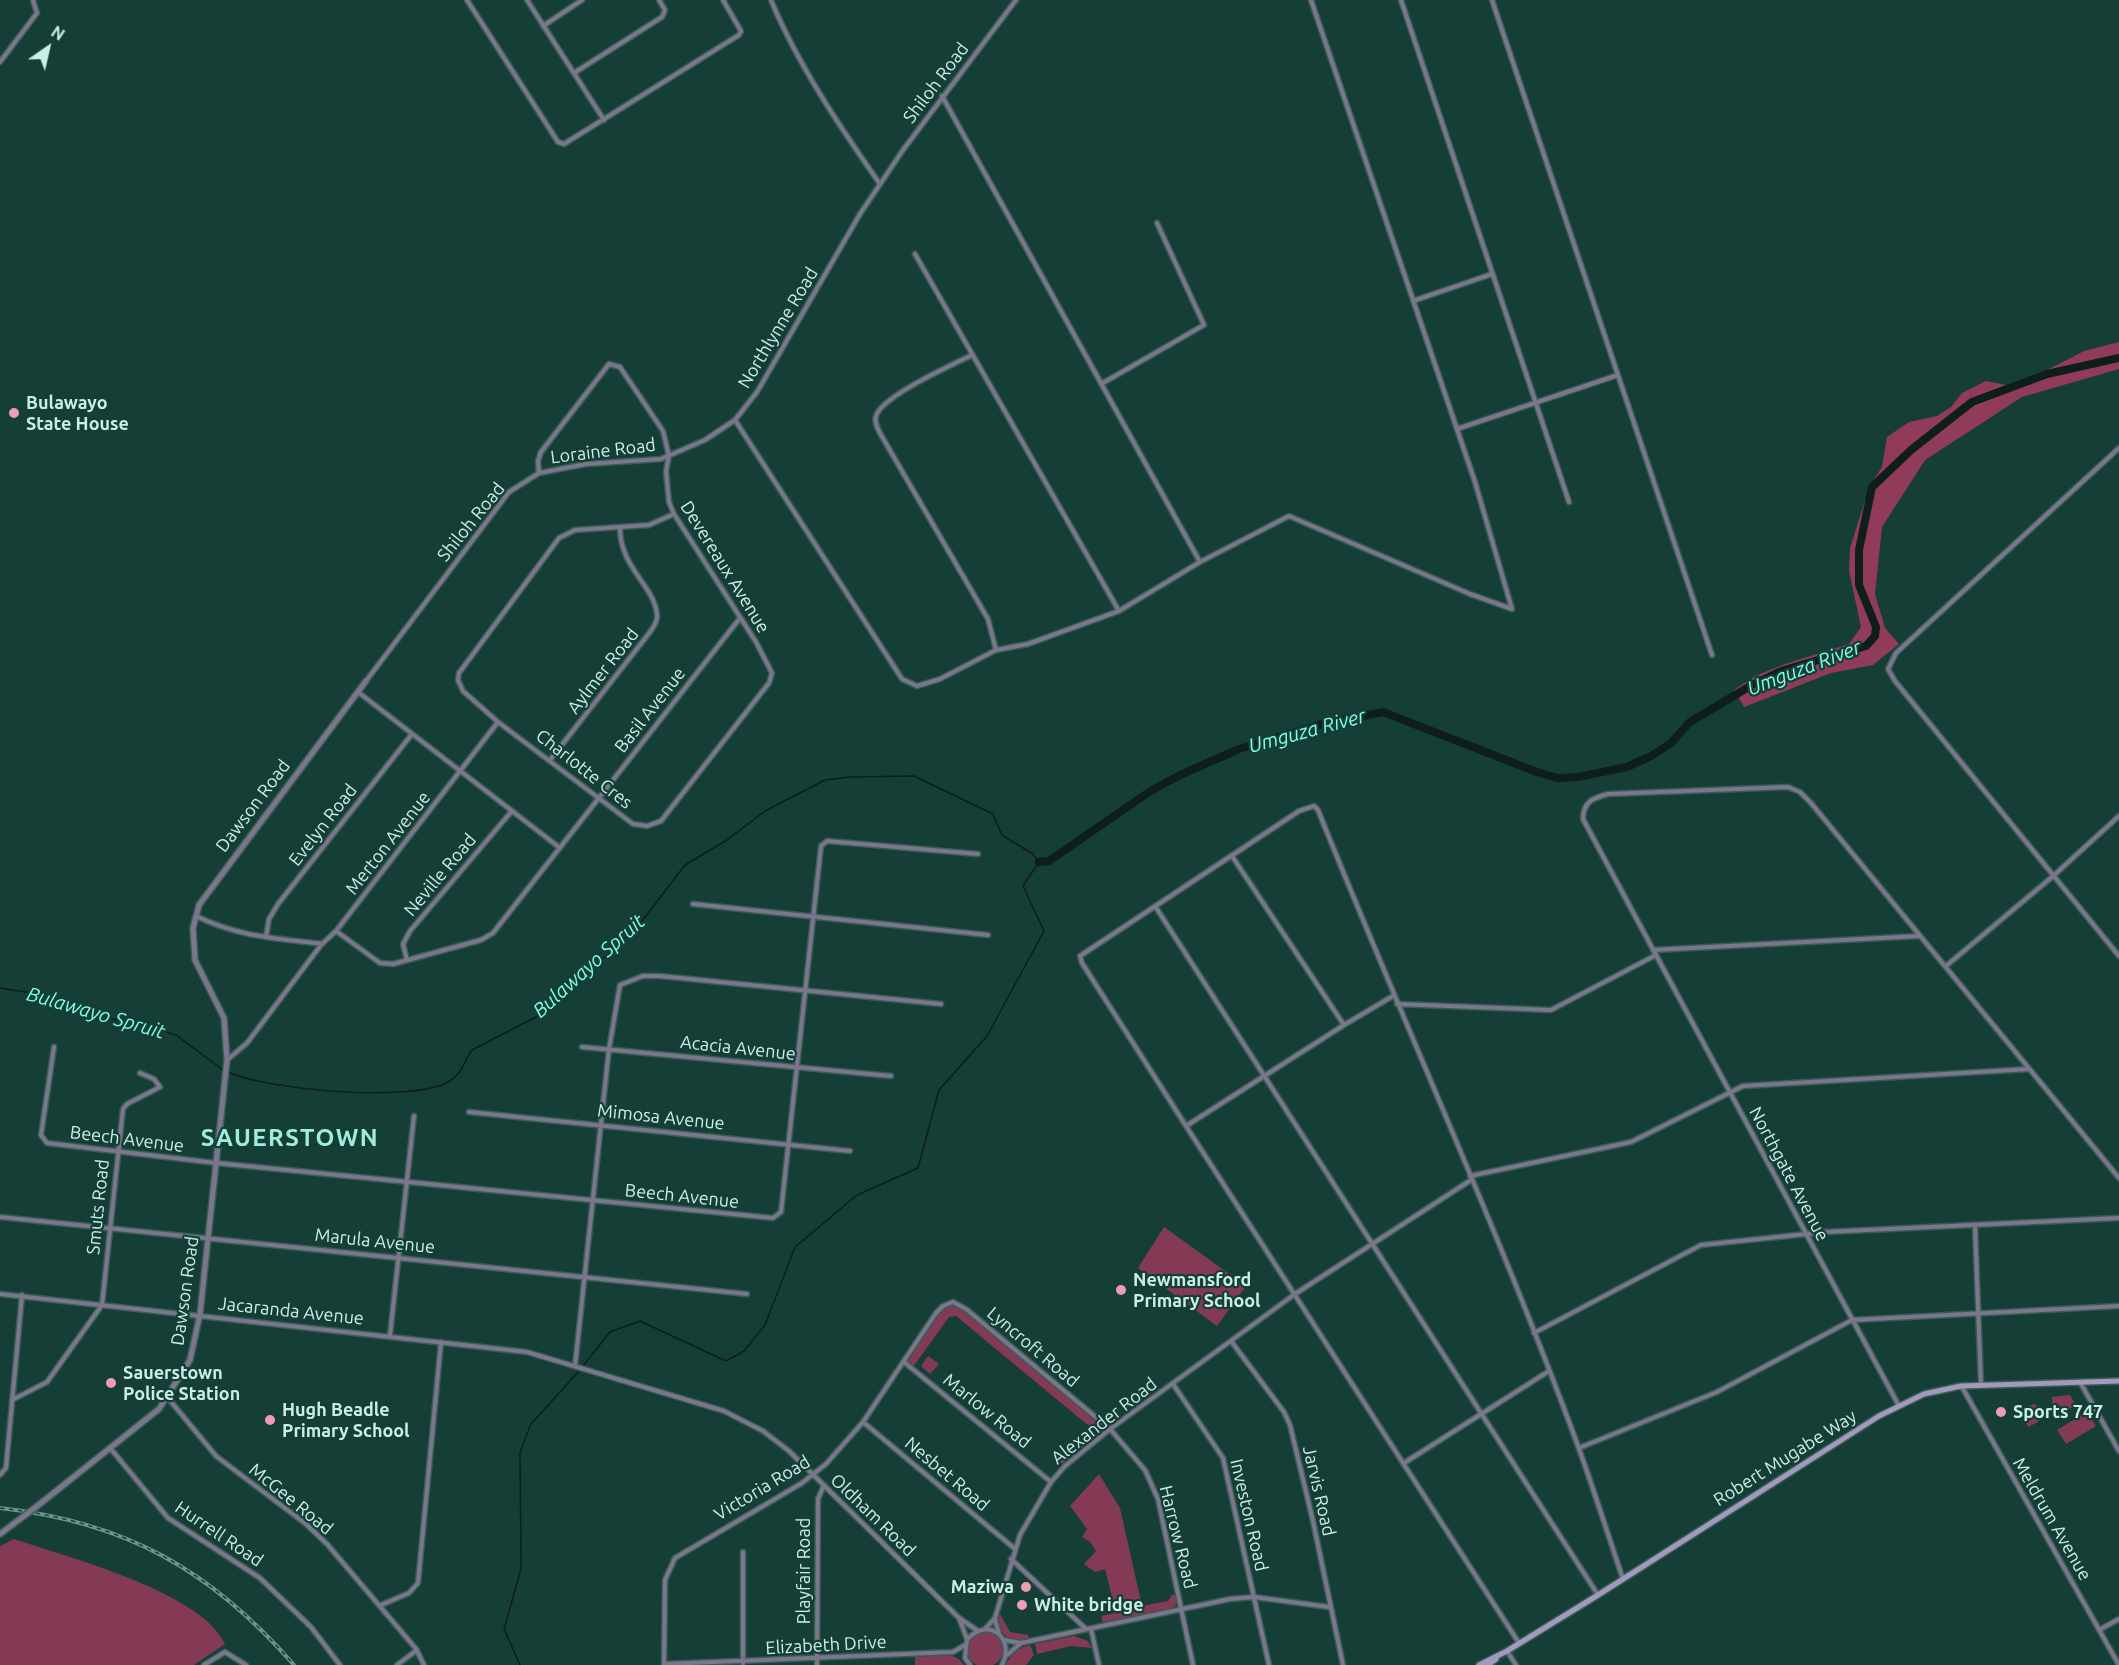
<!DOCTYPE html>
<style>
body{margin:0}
#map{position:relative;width:2119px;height:1665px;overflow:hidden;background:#153e37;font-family:Ubuntu,sans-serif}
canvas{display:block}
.north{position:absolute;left:18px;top:18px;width:60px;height:60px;-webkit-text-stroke:4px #153e37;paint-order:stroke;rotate:34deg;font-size:16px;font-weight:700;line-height:24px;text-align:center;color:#caefe6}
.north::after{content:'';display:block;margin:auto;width:21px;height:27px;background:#caefe6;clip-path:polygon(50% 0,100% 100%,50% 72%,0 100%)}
</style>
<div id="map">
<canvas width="2119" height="1665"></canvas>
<div class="north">N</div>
</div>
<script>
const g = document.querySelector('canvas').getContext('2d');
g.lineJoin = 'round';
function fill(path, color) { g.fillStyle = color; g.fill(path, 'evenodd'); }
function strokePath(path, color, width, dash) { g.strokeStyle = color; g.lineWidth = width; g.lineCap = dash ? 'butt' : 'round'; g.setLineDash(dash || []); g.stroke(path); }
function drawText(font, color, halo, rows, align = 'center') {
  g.font = font + ' Ubuntu,sans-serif'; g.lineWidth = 4.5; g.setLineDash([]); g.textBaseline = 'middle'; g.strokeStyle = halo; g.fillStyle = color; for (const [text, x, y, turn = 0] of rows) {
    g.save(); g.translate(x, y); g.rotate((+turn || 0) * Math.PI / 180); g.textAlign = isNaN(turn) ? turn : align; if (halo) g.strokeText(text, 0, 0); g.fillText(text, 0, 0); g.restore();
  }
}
fill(new Path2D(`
 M1164 1227 1246 1286 1217 1326 1138 1268Z
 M949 1305 964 1310 975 1319 1101 1426V1433L1066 1462 1054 1465 1066 1451 1089 1435V1426L956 1316 949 1317 913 1367 907 1362 936 1317Z
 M928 1356 939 1364 930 1374 921 1366Z
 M2070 1395 2076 1406 2053 1416 2052 1397Z
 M2034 1404 2044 1410C2043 1420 2037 1423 2028 1427L2019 1409Z
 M2087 1412 2096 1426 2066 1444 2057 1430Z
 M1099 1474 1120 1508 1142 1606 1168 1601 1172 1595H1175L1177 1603 1172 1610 1103 1624 1101 1616 1116 1613 1105 1569 1095 1572 1084 1564 1096 1551 1090 1542 1082 1537 1087 1529 1070 1506Z
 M14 1539C67 1557 202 1592 225 1644L194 1665H0V1546Z
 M999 1612 1010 1632 1028 1635 1029 1639C1010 1644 994 1633 999 1612Z
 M967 1649a18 18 0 1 1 36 0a18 18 0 1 1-36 0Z
 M1074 1636 1088 1641 1092 1648 1071 1646 1037 1654 1035 1644Z
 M1030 1645 1034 1655 1026 1665H1006C1011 1653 1018 1648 1030 1645Z
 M950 1655 959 1659 964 1665H915V1657Z`), '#843a54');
fill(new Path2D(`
 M2119 342V369L2022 397 1925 460 1882 527 1875 594 1885 628 1899 644 1873 665 1831 673 1744 707 1734 690 1755 676 1785 664 1849 644 1861 627 1849 571 1850 548 1870 485 1882 467 1887 437 1909 422 1937 416 1951 407 1962 393 1986 381 2006 385 2045 371 2084 351Z`), '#903b5a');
strokePath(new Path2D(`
 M0 988 44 995 116 1020 144 1025 176 1035 223 1070
 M228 1072C267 1090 411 1103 448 1082 463 1074 463 1062 472 1050L536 1017 557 1001 639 925 685 865 727 840 765 811 825 780 850 777 914 776 993 814 1002 835 1033 854 1039 862 1023 886 1044 931 987 1036 939 1090 918 1168 857 1195 795 1247 765 1325 744 1351 726 1361 640 1321 610 1332 583 1366
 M520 1665 504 1629 521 1569 520 1452 531 1424 580 1370`), '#0d1e1b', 1.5);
strokePath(new Path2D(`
 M1039 862 1049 861 1149 792 1180 775 1239 749 1322 724 1383 712 1537 772 1557 778 1578 777 1627 767 1653 755 1671 743 1690 722 1752 685 1781 671 1866 646 1875 636 1876 627 1859 585V550L1872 487 1911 450 1972 402 2047 374 2119 358`), '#0d1e1b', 8);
const minor = new Path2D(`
 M467 0 558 142 564 144 739 35 741 31 723 0
 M527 0 604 120
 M771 0C798 65 840 127 880 184
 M1401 0 1569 502
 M1492 0 1712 655
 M543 26 582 0
 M0 62 37 13 33 0
 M574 73 662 17 665 10 659 0
 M942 96 1200 562
 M915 254 1119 611
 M1413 301 1492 274
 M972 355C952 365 882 396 876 416 873 425 884 439 888 447L988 619 996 650
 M1101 384 1204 325 1157 223
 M735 420 902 679 917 686 940 679 996 650 1028 644 1119 611 1200 562 1289 516 1470 594 1512 609 1475 482 1311 0
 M1457 429 1618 375
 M2119 448 1896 653 1888 669 1895 681 2119 956
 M539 473 586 464 661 459 705 440 735 420 757 392 860 214 903 150 1016 0
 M366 681 509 492 539 473 538 461 541 452 609 364 620 367 663 431 669 456 666 471 669 502 674 514 756 642 772 673 769 683 661 821 647 826 633 824 498 722 463 691 458 680 459 673 559 538 575 530 649 525 674 514
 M358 692 560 848
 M550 760 650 632C653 627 658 622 657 615 655 586 619 567 620 527
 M1232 856 1344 1025 1186 1126 1519 1643
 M693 904 988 935
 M1155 906 1598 1595
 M196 916C239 937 275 938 322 944L336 931 498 722
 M336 931 380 963 393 964 481 940 493 933 740 618
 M266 937 269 919 278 904 412 734
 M1653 950 1919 936
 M1656 955 1899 1406
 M407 960 403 944 410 931 511 812
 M1946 966 2052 877 2119 816
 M1397 1004 1551 1010 1656 955 1583 819C1583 802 1593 798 1608 794L1788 787 1800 792 1811 803 2119 1178
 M1344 1025 1393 996
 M54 1047 41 1135 47 1143 216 1163 773 1218 781 1212 821 846 827 841 978 854
 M582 1047 891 1076
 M227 1060 247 1043 321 945
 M469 1112 850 1151
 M1186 1126 1082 963 1080 956 1299 811 1314 806 1318 810C1403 1022 1499 1231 1578 1446 1594 1490 1608 1535 1623 1579
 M1470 1176 1631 1142 1743 1086 2029 1069
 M0 1217 747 1294
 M1975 1227 1981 1384
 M0 1294 527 1352 724 1411 763 1431 789 1451 959 1618 978 1631
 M1534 1333 1701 1245 1825 1232 2119 1218
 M390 1335 414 1116
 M1231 1341 1284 1412 1290 1425 1313 1521 1343 1665
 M904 1362 1051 1482
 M575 1366 609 1049 620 985 643 976H660L941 1004
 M2080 1382 2119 1451
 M1173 1384 1223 1458 1269 1665
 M1962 1387 2119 1665
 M168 1398 216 1456 306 1524 327 1544 417 1650 397 1665
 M12 1400 47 1382 102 1305 123 1109 127 1104 160 1087 154 1079 140 1073
 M863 1422 1014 1548
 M1579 1448 1717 1392 1852 1320 2119 1306
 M111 1449 168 1518 260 1578 311 1627 340 1665
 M1404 1463 1549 1371
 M0 1475 6 1468 22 1295
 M743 1552V1663
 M1011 1559 1086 1629
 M381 1605 409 1593 418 1583 441 1342
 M959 1618 967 1639
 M995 1619 999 1634
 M985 1629 995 1618 1020 1535 1051 1482 1065 1466 1110 1429 1295 1294 1471 1180
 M1091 1629 1099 1665
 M2099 1630 2119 1619
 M1004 1640 1021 1643 1230 1599 1254 1597 1329 1607
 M417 1651 424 1665
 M1507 1651 1516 1665
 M1007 1655 1021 1643
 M665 1664 953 1652 965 1645
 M204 1665 225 1652 246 1665
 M664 1665 665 1580 675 1558 802 1483 826 1464 863 1422 936 1313 943 1306 953 1302 966 1309 1110 1429 1145 1470 1158 1499 1193 1665
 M817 1665 818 1499 824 1485
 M970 1665 965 1658 967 1640C987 1616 1016 1637 1002 1665`);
const tertiary = new Path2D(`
 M36 1507 159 1409 190 1360 200 1314 227 1060 224 1018 195 960 193 928 199 905 366 681
 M0 1534 12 1525`);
const secondary = new Path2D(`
 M1479 1665 1507 1651 1598 1595 1879 1416 1924 1394 1961 1386 2119 1381
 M1488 1665 1496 1659`);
strokePath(minor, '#365e56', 7);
strokePath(tertiary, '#365e56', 8);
strokePath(secondary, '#365e56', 8);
strokePath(minor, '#7c758c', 4);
strokePath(tertiary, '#7c758c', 5);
strokePath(secondary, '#a498bc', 5);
const rail = new Path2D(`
 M0 1508C126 1522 211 1570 294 1665`);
strokePath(rail, '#6d948c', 4);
strokePath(rail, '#153e37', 1.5, [4.5]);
const tertiaryBridge = new Path2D(`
 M12 1525 36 1507`);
strokePath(tertiaryBridge, '#365e56', 8, []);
strokePath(tertiaryBridge, '#7c758c', 5);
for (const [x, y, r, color] of [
 [14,413,6,"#f09ab4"],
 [1121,1290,6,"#f09ab4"],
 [111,1383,6,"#f09ab4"],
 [2001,1412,6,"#f09ab4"],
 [270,1420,6,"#f09ab4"],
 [1026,1587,6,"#f09ab4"],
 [1022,1605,6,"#f09ab4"]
]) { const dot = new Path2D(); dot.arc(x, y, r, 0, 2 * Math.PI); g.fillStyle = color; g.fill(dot); strokePath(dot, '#153e37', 2); }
drawText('18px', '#caefe6', '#153e37', [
 ["Shiloh Road",936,83,-53],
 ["Northlynne Road",778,328,-59],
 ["Loraine Road",603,451,-7],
 ["Shiloh Road",471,522,-51],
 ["Devereaux Avenue",725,567,58],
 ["Aylmer Road",603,671,-52],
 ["Basil Avenue",650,710,-52],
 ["Charlotte Cres",584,769,38],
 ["Dawson Road",253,806,-53],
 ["Evelyn Road",323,825,-52],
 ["Merton Avenue",388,843,-52],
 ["Neville Road",440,875,-50],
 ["Acacia Avenue",738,1048,6],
 ["Mimosa Avenue",661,1117,6],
 ["Beech Avenue",127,1139,7],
 ["Northgate Avenue",1789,1174,62],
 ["Beech Avenue",682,1196,6],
 ["Smuts Road",98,1207,-84],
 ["Marula Avenue",375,1241,6],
 ["Dawson Road",185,1291,-82],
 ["Jacaranda Avenue",291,1311,6],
 ["Lyncroft Road",1033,1347,40],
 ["Marlow Road",987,1411,39],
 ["Alexander Road",1104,1421,-38],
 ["Robert Mugabe Way",1785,1458,-32],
 ["Nesbet Road",947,1474,40],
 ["Victoria Road",762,1488,-31],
 ["Jarvis Road",1319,1491,77],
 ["McGee Road",291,1499,39],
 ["Oldham Road",873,1515,44],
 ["Investon Road",1249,1515,77],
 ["Meldrum Avenue",2052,1519,60],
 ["Hurrell Road",219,1534,34],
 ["Harrow Road",1178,1537,76],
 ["Playfair Road",804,1571,-90],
 ["Elizabeth Drive",826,1645,-3]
]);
drawText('bold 18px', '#caefe6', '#153e37', [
 ["Bulawayo",26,403],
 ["State House",26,424],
 ["Newmansford",1133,1280],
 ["Primary School",1133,1301],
 ["Sauerstown",123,1373],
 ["Police Station",123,1394],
 ["Hugh Beadle",282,1410],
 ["Primary School",282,1431],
 ["Sports 747",2013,1412],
 ["Maziwa",1014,1587,"right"],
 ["White bridge",1034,1605]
], 'left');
drawText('italic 20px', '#7efee7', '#153e37', [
 ["Umguza River",1804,668,-21],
 ["Umguza River",1307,731,-15],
 ["Bulawayo Spruit",589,966,-42],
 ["Bulawayo Spruit",96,1013,16]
]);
g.letterSpacing = '1.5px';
drawText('bold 24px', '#a0ecdc', '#153e37', [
 ["SAUERSTOWN",290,1138]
]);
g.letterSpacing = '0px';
</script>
